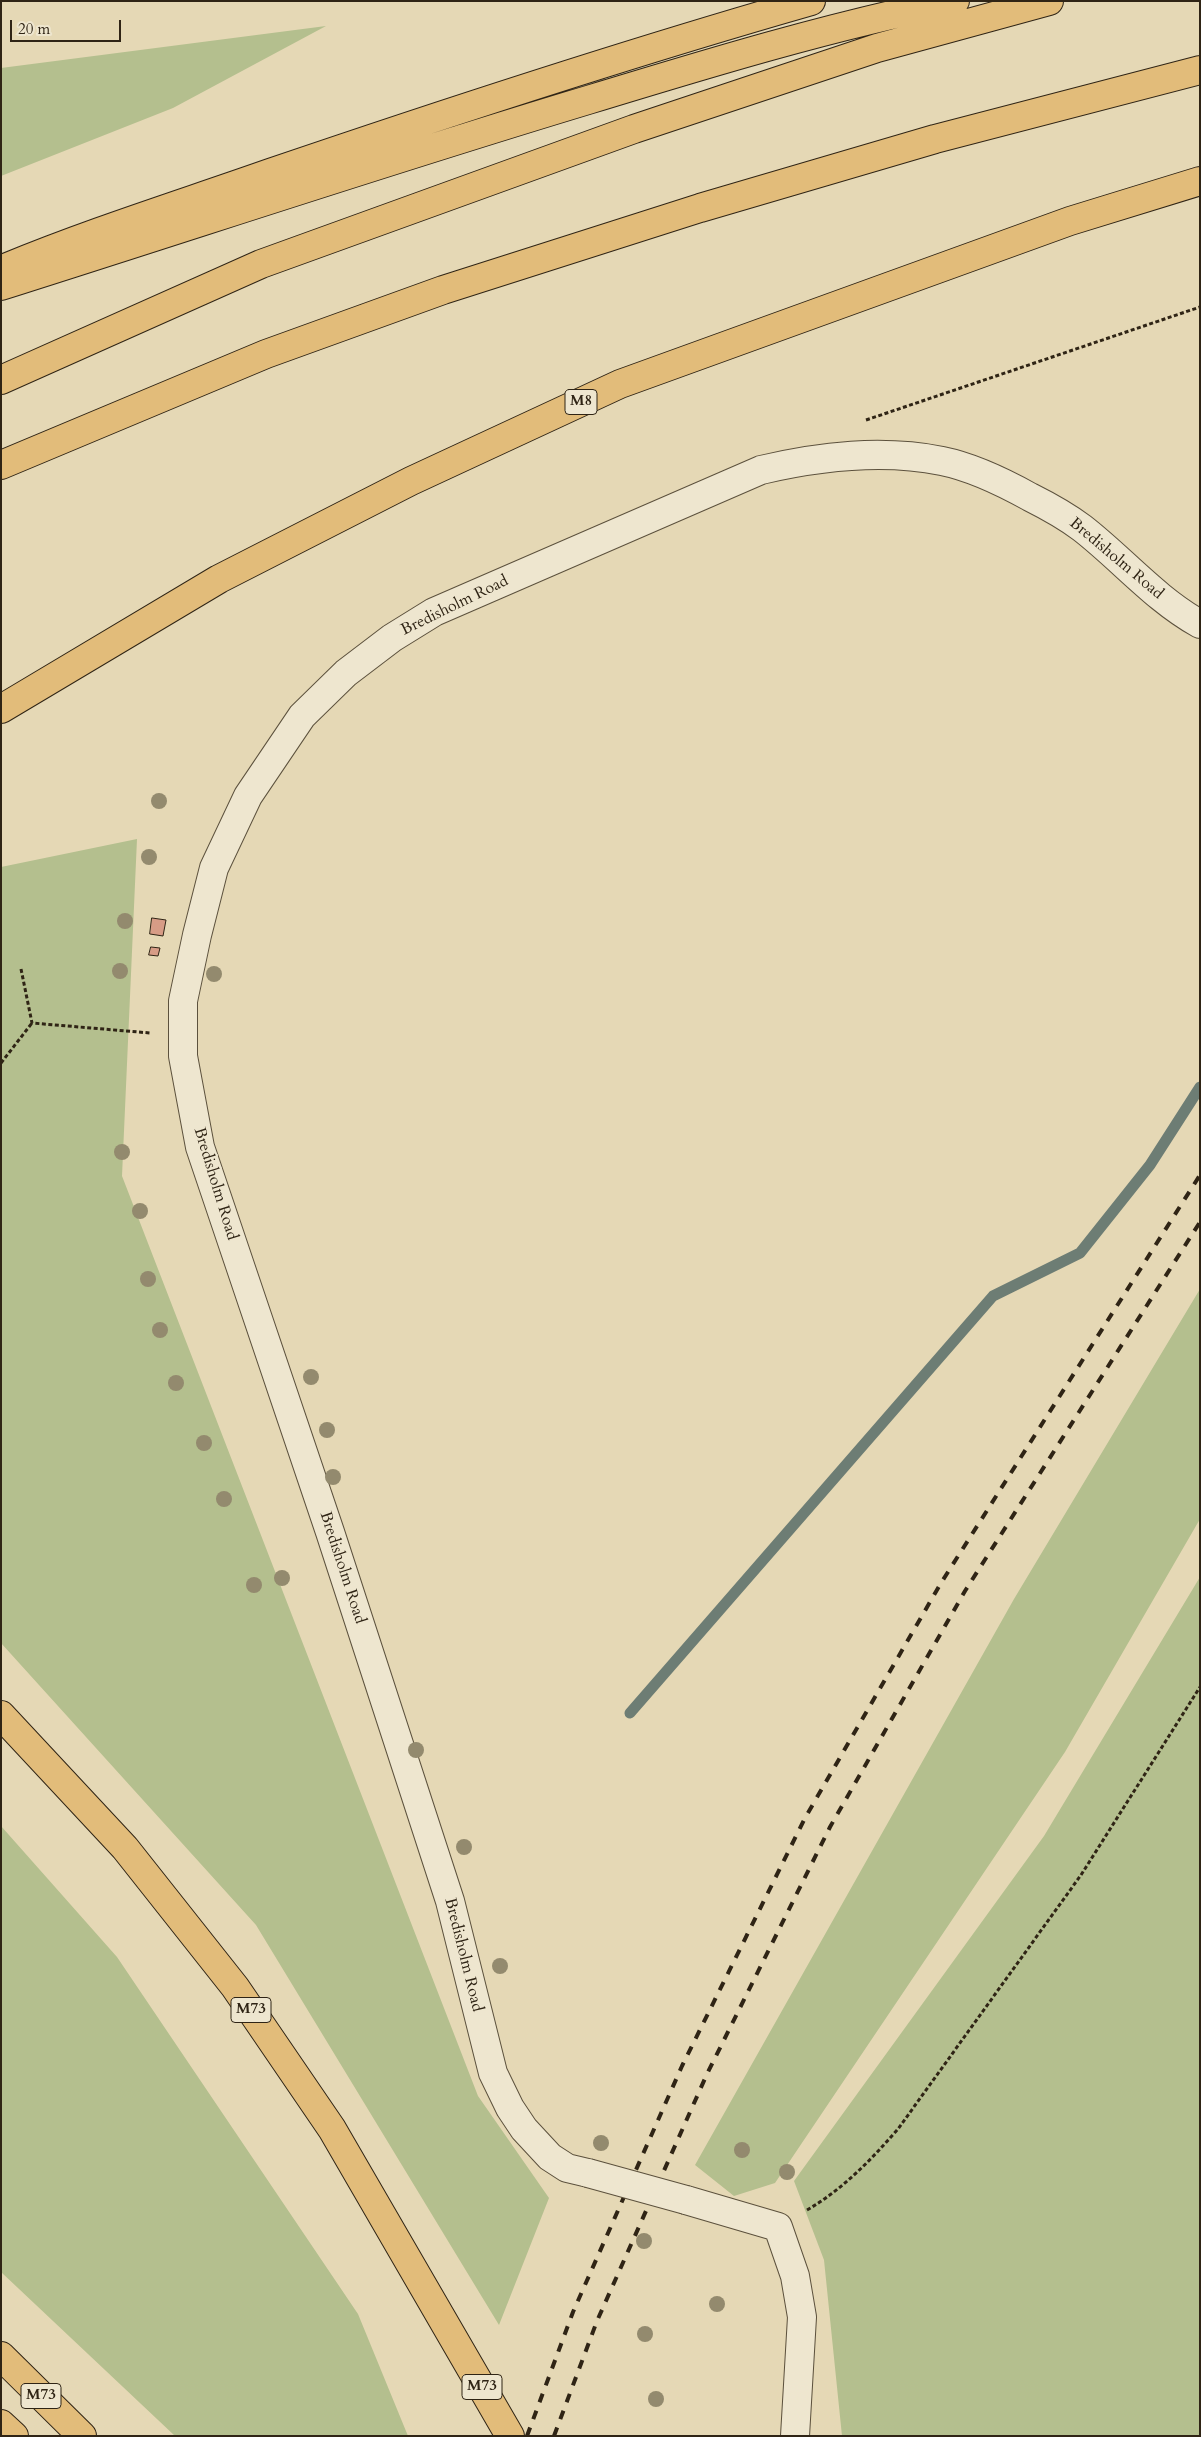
<!DOCTYPE html>
<style>
body{margin:0}
#map{position:relative;width:1201px;height:2437px;overflow:hidden;background:#e5d8b5;font-family:Cardo,serif}
canvas{display:block}
.frame{position:absolute;inset:0;border:2px solid #2f2415;pointer-events:none}
.scale{position:absolute;left:10px;top:20px;width:111px;height:22px;box-sizing:border-box;border:2px solid #2f2415;border-top:0;padding-left:6px;font-size:15px;line-height:18px;white-space:nowrap;color:#2f2415;-webkit-text-stroke:4px #eee6cf;paint-order:stroke}
</style>
<div id="map">
<canvas width="1201" height="2437"></canvas>
<div class="frame"></div>
<div class="scale">20 m</div>
</div>
<script>
const g = document.querySelector('canvas').getContext('2d');
g.lineJoin = 'round';
function fill(path, color) { g.fillStyle = color; g.fill(path, 'evenodd'); }
function strokePath(path, color, width, dash) { g.strokeStyle = color; g.lineWidth = width; g.lineCap = dash ? 'butt' : 'round'; g.setLineDash(dash || []); g.stroke(path); }
function drawText(font, color, halo, rows, align = 'center') {
  g.font = font + ' Cardo,serif'; g.lineWidth = 4; g.setLineDash([]); g.textBaseline = 'middle'; g.strokeStyle = halo; g.fillStyle = color; for (const [text, x, y, turn = 0] of rows) {
    g.save(); g.translate(x, y); g.rotate((+turn || 0) * Math.PI / 180); g.textAlign = isNaN(turn) ? turn : align; if (halo) g.strokeText(text, 0, 0); g.fillText(text, 0, 0); g.restore();
  }
}
fill(new Path2D(`
 M326 26 173 108 1 176V68Z
 M137 839 122 1176 478 2096 549 2198 499 2325 256 1925 1 1643V867Z
 M1200 1289V1519L1065 1752 775 2183 734 2196 695 2165 1014 1599Z
 M1200 1577V2436H842L824 2260 794 2181 1044 1836Z
 M1 1826 117 1957 358 2314 408 2436H175L1 2272Z`), '#b4bf8e');
strokePath(new Path2D(`
 M630 1713 993 1296 1080 1253 1150 1165 1200 1087`), '#6d7d74', 11);
const building = new Path2D(`
 M152 918 166 920 163 936 150 934Z
 M151 947 160 948 158 956 149 955Z`);
fill(building, '#d79c86');
strokePath(building, '#2f2415', 1);
const minor = new Path2D(`
 M588 2173 567 2168 550 2157 524 2129 510 2108 493 2073 450 1901 330 1532 200 1147 183 1056V1001L197 935 214 868 248 796 302 716 346 673 392 638 434 612 761 470C821 456 882 449 942 461 972 467 1003 482 1030 497 1048 506 1066 516 1082 528 1122 559 1155 599 1200 624
 M686 2200 778 2227 795 2276 802 2317 795 2436`);
const motorway = new Path2D(`
 M5 268C92 232 182 204 270 173 449 112 629 53 811 1
 M1 286C197 224 392 159 588 100 709 63 831 26 955 1
 M1 380 261 264 634 129 877 48 1049 1
 M1 465 266 354 443 290 700 208 935 139 1200 70
 M1 709 219 579 411 481 620 384 1070 221 1200 181
 M1 1715 125 1848 235 1987 332 2129 510 2436
 M1 2356 82 2436
 M1 2424 14 2436`);
strokePath(minor, '#5c513d', 30);
strokePath(motorway, '#2f2415', 30);
strokePath(new Path2D(`
 M866 420 1200 307
 M21 969 32 1023 150 1033
 M1 1063 32 1023
 M807 2210C843 2189 870 2161 898 2129L1081 1875 1200 1687`), '#2f2415', 3, [4, 2.5]);
strokePath(minor, '#eee6cf', 28);
strokePath(motorway, '#e2bc7a', 28);
strokePath(new Path2D(`
 M527 2436 573 2312 682 2066 805 1818 941 1583 1200 1175
 M554 2436 597 2321 707 2074 830 1827 965 1591 1200 1222`), '#2f2415', 4, [9, 9]);
const minorBridge = new Path2D(`
 M588 2173 686 2200`);
strokePath(minorBridge, '#5c513d', 30, []);
strokePath(minorBridge, '#eee6cf', 28);
g.fillStyle = '#938a6e';
for (const [x, y] of [
 [159,801],
 [149,857],
 [125,921],
 [120,971],
 [214,974],
 [122,1152],
 [140,1211],
 [148,1279],
 [160,1330],
 [311,1377],
 [176,1383],
 [327,1430],
 [204,1443],
 [333,1477],
 [224,1499],
 [282,1578],
 [254,1585],
 [416,1750],
 [464,1847],
 [500,1966],
 [601,2143],
 [742,2150],
 [787,2172],
 [644,2241],
 [717,2304],
 [645,2334],
 [656,2399]
]) { g.beginPath(); g.arc(x, y, 8, 0, 2 * Math.PI); g.fill(); }
for (const [x, y, w] of [
 [581,402,32],
 [251,2010,40],
 [482,2387,40],
 [41,2396,40]
]) { const box = new Path2D(); box.roundRect(x - w / 2, y - 12.5, w, 25, 4); g.fillStyle = '#eee6cf'; g.fill(box); strokePath(box, '#2f2415', 1); }
drawText('bold 15px', '#2f2415', null, [
 ["M8",581,402],
 ["M73",251,2010],
 ["M73",482,2387],
 ["M73",41,2396]
]);
drawText('16px', '#2f2415', '#eee6cf', [
 ["Bredisholm Road",1116,559,40],
 ["Bredisholm Road",455,606,-26],
 ["Bredisholm Road",215,1184,73],
 ["Bredisholm Road",342,1568,72],
 ["Bredisholm Road",463,1955,76]
]);
</script>
